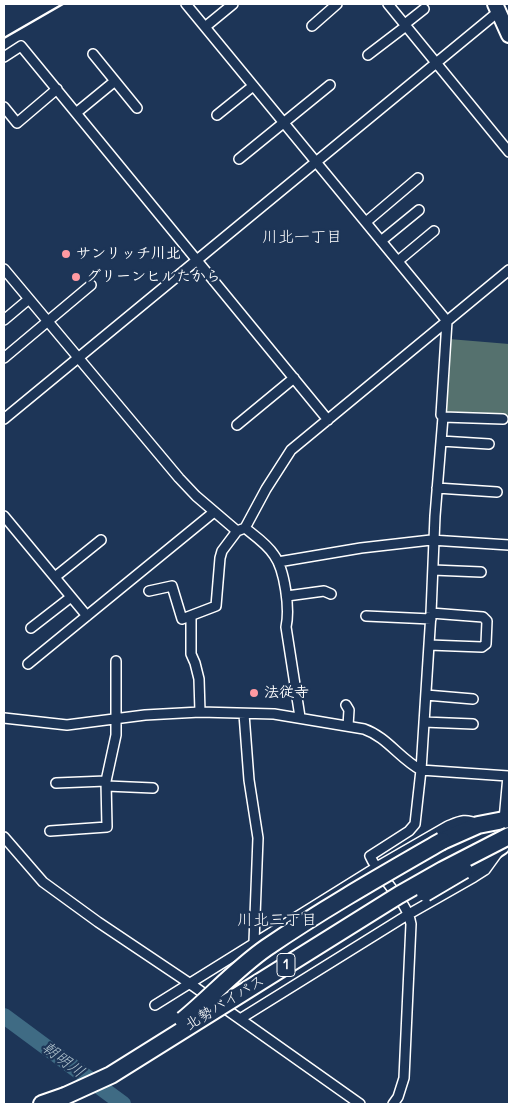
<!DOCTYPE html>
<meta charset="utf-8">
<style>
body{margin:0}
#map{position:relative;width:513px;height:1108px;overflow:hidden;background:#1d3557;font-family:Delius,sans-serif}
canvas{display:block}
.frame{position:absolute;inset:0;border:5px solid #fff;pointer-events:none}
</style>
<div id="map">
<canvas width="513" height="1108"></canvas>
<div class="frame"></div>
</div>
<script>
const g = document.querySelector('canvas').getContext('2d');
g.lineJoin = 'round';
function fill(path, color) { g.fillStyle = color; g.fill(path, 'evenodd'); }
function strokePath(path, color, width, dash) { g.strokeStyle = color; g.lineWidth = width; g.lineCap = dash ? 'butt' : 'round'; g.setLineDash(dash || []); g.stroke(path); }
function drawText(font, color, halo, rows, align = 'center') {
  g.font = font + ' Delius,"Klee One",sans-serif'; g.lineWidth = 4.5; g.setLineDash([]); g.textBaseline = 'middle'; g.strokeStyle = halo; g.fillStyle = color; for (const [text, x, y, turn = 0] of rows) {
    g.save(); g.translate(x, y); g.rotate((+turn || 0) * Math.PI / 180); g.textAlign = isNaN(turn) ? turn : align; if (halo) g.strokeText(text, 0, 0); g.fillText(text, 0, 0); g.restore();
  }
}
fill(new Path2D(`
 M449 339 509 344V416L445 413Z`), '#55716e');
strokePath(new Path2D(`
 M4 1016 123 1104`), '#3f6b84', 16);
const street = new Path2D(`
 M186 4 447 321 441 415 443 417 435 516 431 613 421 770 415 824 409 831 370 856C380 879 407 900 411 924L404 1078 398 1097 393 1104
 M388 4 509 152
 M405 24 424 9
 M312 26 337 4
 M205 27 233 4
 M93 54 137 108
 M368 55 406 26
 M4 57 21 46 328 420
 M4 107 17 123 57 89
 M76 113 115 81
 M217 115 253 86
 M239 159 330 85
 M366 222 418 178
 M381 241 419 210
 M398 261 434 231
 M4 269 179 478 196 496 237 531 245 528 266 489 291 450 509 270
 M4 320 29 299
 M4 358 91 285
 M443 417 503 419
 M4 419 498 12
 M237 425 294 378
 M441 441 489 444
 M437 488 497 492
 M4 516 87 616
 M245 528C255 536 267 544 274 555 285 570 290 609 286 627L300 717
 M278 562 361 548 431 540 509 545
 M433 570 481 572
 M55 577 101 540
 M149 591 172 586 182 619 216 606 220 558 222 551 237 531
 M287 596 324 591 331 594
 M191 616V654L195 663 199 679 200 712
 M366 616 431 619
 M31 628 71 597
 M429 645 482 647 486 644 487 621 483 617 431 613
 M28 664 214 512
 M426 695 473 699
 M346 705 349 710 348 726
 M244 714 249 780 258 838 254 942
 M4 718 67 725 145 715 200 712 274 714 364 729C387 737 400 759 421 770L508 776 504 820
 M424 722 473 724
 M56 783 106 781
 M107 786 153 788
 M50 831 107 827 106 781 116 735V661
 M4 837 43 882 98 922 189 983 360 1104
 M155 1005 375 868 448 826C460 821 465 818 478 824
 M240 1019 409 914 474 877 485 870 498 852`);
const primary = new Path2D(`
 M495 4 509 35`);
const highway = new Path2D(`
 M442 841 478 825 509 819
 M464 870 501 846
 M42 1104 65 1096`);
strokePath(street, '#fff', 12);
strokePath(primary, '#fff', 18);
strokePath(highway, '#fff', 20);
strokePath(street, '#1d3557', 9);
strokePath(primary, '#1d3557', 14);
strokePath(highway, '#1d3557', 16);
strokePath(new Path2D(`
 M4 38 63 4`), '#fff', 2.5);
const highwayBridge = new Path2D(`
 M425 893 464 870
 M183 1020C211 997 236 969 266 948 323 909 383 875 442 841
 M65 1096 111 1075 399 895 443 870 509 836`);
strokePath(highwayBridge, '#fff', 20, []);
strokePath(highwayBridge, '#1d3557', 16);
for (const [x, y, r, color] of [
 [66,254,5,"#ff9aa2"],
 [76,277,5,"#ff9aa2"],
 [254,693,5,"#ff9aa2"]
]) { const dot = new Path2D(); dot.arc(x, y, r, 0, 2 * Math.PI); g.fillStyle = color; g.fill(dot); strokePath(dot, '#1d3557', 2); }
for (const [x, y, w] of [
 [286,965,18]
]) { const box = new Path2D(); box.roundRect(x - w / 2, y - 11.5, w, 23, 4); g.fillStyle = '#1d3557'; g.fill(box); strokePath(box, '#fff', 1); }
drawText('bold 14px', '#fff', null, [
 ["1",286,965]
]);
drawText('bold 15px', '#fff', '#1d3557', [
 ["サンリッチ川北",76,254],
 ["グリーンヒルたから",86,277],
 ["法従寺",264,693]
], 'left');
drawText('15px', '#fff', '#1d3557', [
 ["北勢バイパス",225,1003,-32]
]);
drawText('16px', '#fff', '#1d3557', [
 ["川北一丁目",302,237],
 ["川北三丁目",277,920]
]);
drawText('italic 16px', '#b2c4ce', '#1d3557', [
 ["朝明川",63,1060,37]
]);
</script>
